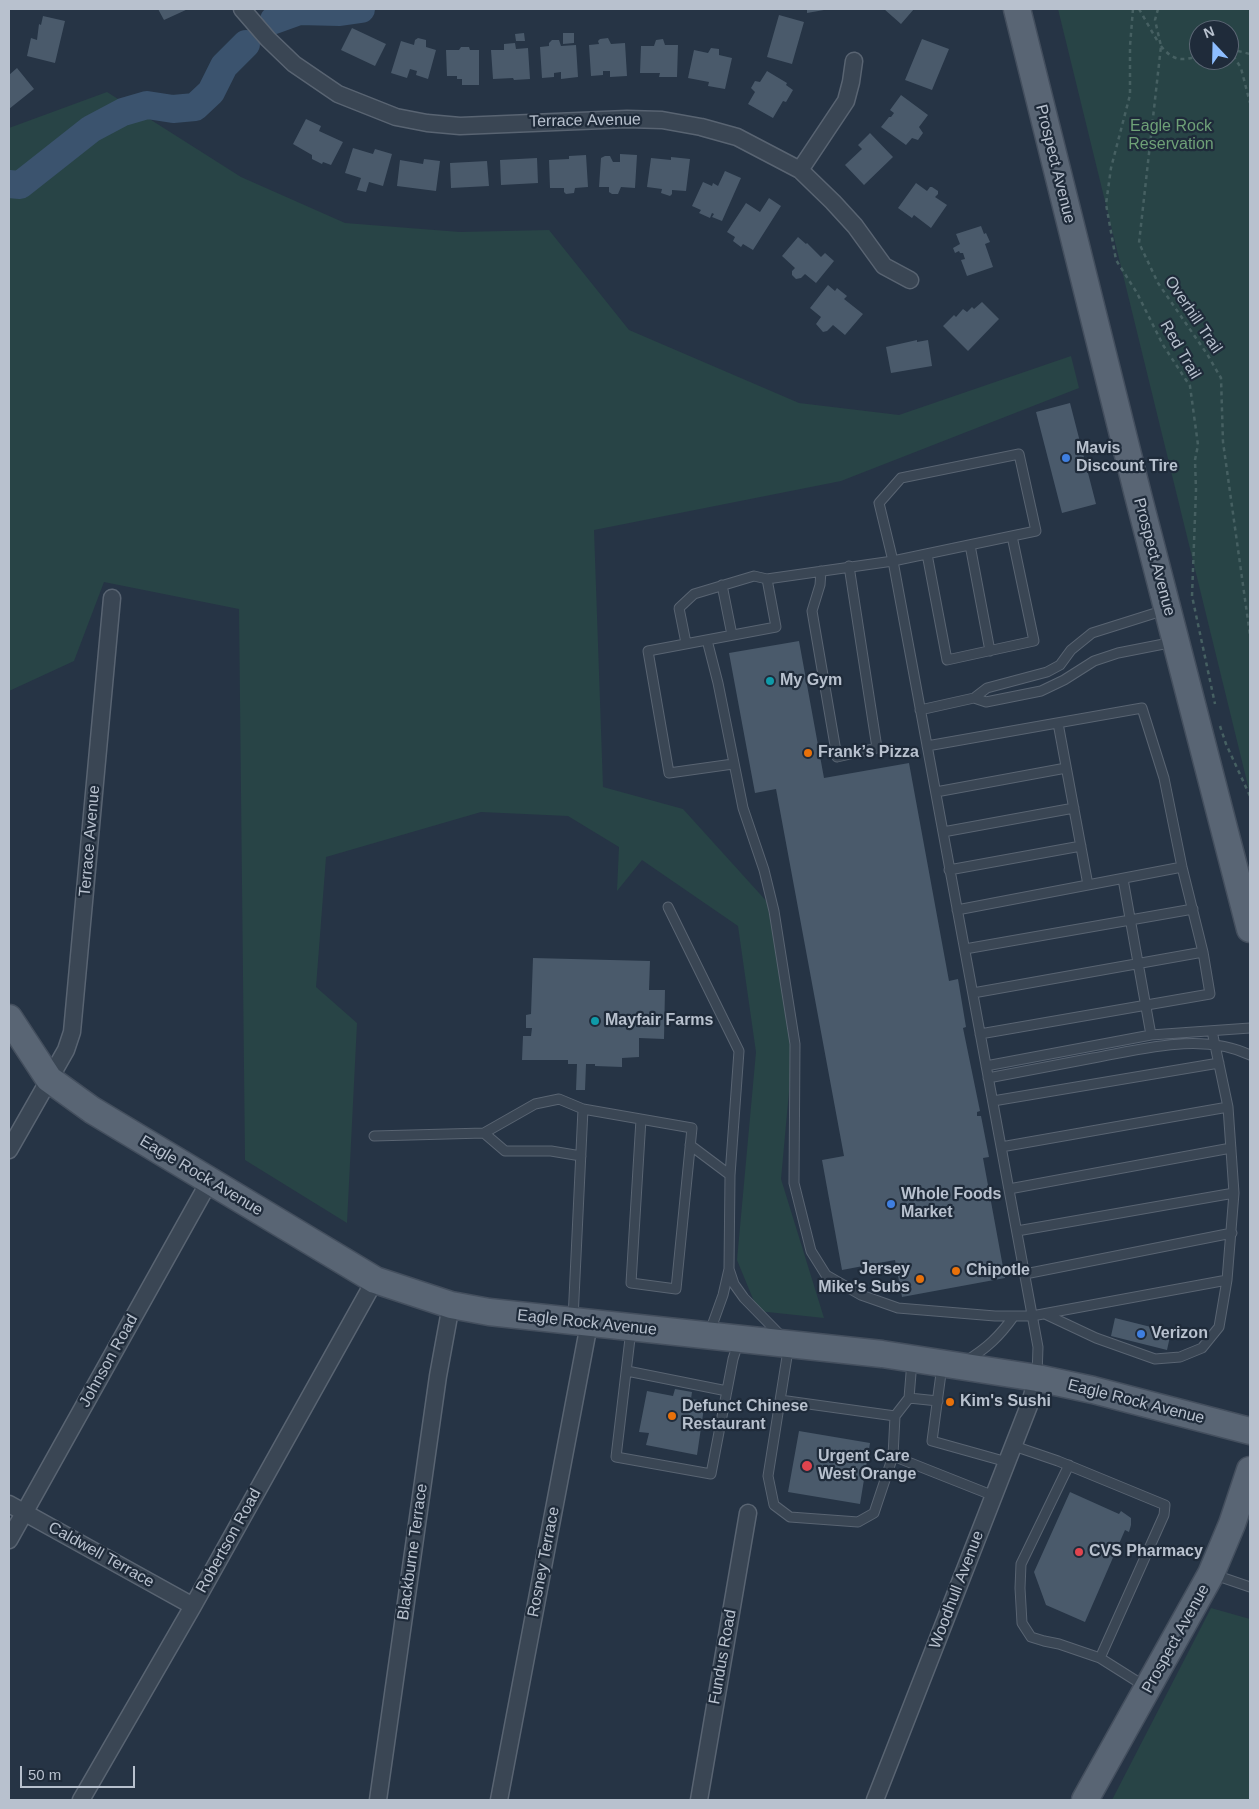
<!DOCTYPE html>
<meta charset="utf-8">
<style>
body{margin:0}
#map{position:relative;width:1259px;height:1809px;overflow:hidden;background:#263445;font-family:Helvetica,sans-serif}
canvas{display:block}
.frame{position:absolute;inset:0;border:10px solid #b8c1ce;pointer-events:none}
.north{position:absolute;left:1189px;top:20px;width:50px;height:50px;box-sizing:border-box;background:#1f2b3a;border:1px solid #5c6775;border-radius:50%;rotate:339deg;font-size:14px;font-weight:700;line-height:20px;text-align:center;color:#b8c1ce}
.north::after{content:'';display:block;margin:auto;width:18px;height:22px;background:#8dbdfe;clip-path:polygon(50% 0,100% 100%,50% 72%,0 100%)}
.scale{position:absolute;left:20px;top:1766px;width:115px;height:22px;box-sizing:border-box;border:2px solid #b8c1ce;border-top:0;padding-left:6px;font-size:15px;line-height:18px;white-space:nowrap;color:#b8c1ce;-webkit-text-stroke:4px #1f2b3a;paint-order:stroke}
</style>
<div id="map">
<canvas width="1259" height="1809"></canvas>
<div class="frame"></div>
<div class="north">N</div>
<div class="scale">50 m</div>
</div>
<script>
const g = document.querySelector('canvas').getContext('2d');
g.lineJoin = 'round';
function fill(path, color) { g.fillStyle = color; g.fill(path, 'evenodd'); }
function strokePath(path, color, width, dash) { g.strokeStyle = color; g.lineWidth = width; g.lineCap = dash ? 'butt' : 'round'; g.setLineDash(dash || []); g.stroke(path); }
function drawText(font, color, halo, rows, align = 'center') {
  g.font = font + ' Helvetica,sans-serif'; g.lineWidth = 4.5; g.setLineDash([]); g.textBaseline = 'middle'; g.strokeStyle = halo; g.fillStyle = color; for (const [text, x, y, turn = 0] of rows) {
    g.save(); g.translate(x, y); g.rotate((+turn || 0) * Math.PI / 180); g.textAlign = isNaN(turn) ? turn : align; if (halo) g.strokeText(text, 0, 0); g.fillText(text, 0, 0); g.restore();
  }
}
fill(new Path2D(`
 M1058 9H1250V794ZM1199 30H1229V60H1199Z
 M107 92 241 177 345 223 460 232 549 230 629 330 799 403 899 415 1071 356 1079 388 841 481 594 530 603 787 683 809 769 904 794 1037 781 1179 824 1318 758 1311 737 1260 756 1052 738 926 642 860 617 891 619 847 568 816 481 812 326 857 316 987 357 1023 347 1223 245 1160 239 609 104 582 74 661 9 691V128Z
 M1211 1608 1250 1619V1800H1112Z`), '#284446');
strokePath(new Path2D(`
 M274 20 299 11 340 12 361 9
 M9 184 20 185 91 129 123 112 147 105 173 109 195 107 211 92 224 66 246 44`), '#3b536e', 28);
fill(new Path2D(`
 M158 9H188L164 20Z
 M807 9H824V10L807 13Z
 M884 9H914L901 24Z
 M779 15 804 22 792 64 767 57Z
 M43 16 65 21 55 63 27 56 31 38 37 40 39 24 41 25Z
 M352 28 386 44 375 66 341 50Z
 M524 33 525 41H516L515 34Z
 M563 33H574V43L563 44Z
 M418 38 426 40V47L436 50 428 79 416 75 417 71 410 69 407 78 391 73 401 41 414 45 415 40Z
 M608 38 611 44 625 43 627 76 610 77V71H603V75L591 76 589 45 599 44 598 41 600 39Z
 M663 39 665 45H678L677 77H659L660 73H640L641 46H654L656 40Z
 M922 39 949 49 932 90 905 80Z
 M552 40H559L561 46 576 45 578 77 561 79V72L554 73V77L542 78 540 47 549 46V43Z
 M515 43 516 49 528 48 530 79 514 80 513 78 493 79 491 50H504V44Z
 M461 47H469L470 50H479V85H462V79H457V76H447L446 50H459Z
 M711 48 719 49V55L732 58 725 89 708 86 709 82 688 78 694 50 708 53Z
 M17 68 34 89 9 109V75Z
 M767 71 787 83 786 85 793 90 786 102 783 101 773 118 748 104 755 92 751 88 755 81 760 82Z
 M901 95 928 115 919 127 923 133 918 140 912 138 906 145 881 127 889 117H891L894 113 890 110Z
 M306 119 321 126 319 131 343 142 331 165 323 162 322 164 312 159V155L293 144Z
 M870 133 893 157 864 185 845 165 862 149 858 145Z
 M353 148 373 154 375 149 392 154 383 186 369 182 366 192 357 190 361 178 345 173Z
 M620 154 637 155 635 188 621 187 618 194H612L609 192V187H599L601 158 605 156H610L613 162H620Z
 M586 155 588 187 575 188 574 193 566 194 564 192V188H550L549 160 569 159V156Z
 M671 157 690 159 686 191 672 190V194L670 196 661 193 662 189 647 187 651 158 671 160Z
 M537 158 538 183 501 185 500 160Z
 M424 159 440 161 436 191 397 186 400 160 423 164Z
 M487 161 489 186 451 188 450 163Z
 M725 171 741 178 722 221 712 217 714 214 712 213 710 218 699 213 701 210 692 206 703 182 712 186 713 183 718 186Z
 M916 183 927 191 930 187H932L938 191V194L935 197 947 205 931 228 914 215 912 218 898 208Z
 M769 198 781 206 753 250 743 244 741 247 733 241 735 237 727 232 746 203 760 212Z
 M981 226 984 234 986 233 990 242 985 244 993 267 967 276 961 260 965 259 963 253H960L959 251 955 253 953 248 960 244 956 234Z
 M798 237 806 244 807 243 821 257 825 253 834 261 816 283 805 274 801 278 796 279 792 275V271L795 268 782 256Z
 M828 285 835 291 837 288 847 296 844 299 863 314 845 335 833 325 827 331 823 332 816 324 821 317 810 308Z
 M982 302 999 319 968 351 943 326 954 315 956 317 963 309 967 312 972 307 974 309Z
 M917 340V342L928 340 932 366 891 373 886 347Z
 M1070 403 1096 504 1062 513 1036 412Z
 M799 641 824 778 909 763 949 981 958 979 966 1027 963 1028 980 1111 977 1112V1116H981L989 1157 983 1158 1005 1278 902 1297 895 1260 842 1270 822 1160 844 1156 776 789 755 793 729 653Z
 M533 958 650 961 649 990H665L664 1039 639 1038V1057L622 1058V1067L595 1066V1064H586L585 1090H576L577 1064H568V1060H522L523 1036H531L532 1028H526V1015L531 1014Z
 M1115 1318 1171 1332 1167 1350 1111 1336Z
 M675 1389 692 1392 691 1399 705 1401 697 1455 646 1445 649 1433 639 1432 647 1391 673 1396Z
 M799 1431 870 1443 860 1504 788 1492Z
 M1070 1492 1119 1514 1121 1511 1131 1518V1525L1129 1532 1125 1530 1085 1622 1046 1605 1034 1572Z`), '#4a5a6b');
const lane = new Path2D(`
 M1012 536 1036 531 1019 454 901 478 879 503 893 561 1038 1347 1037 1376
 M970 545 990 651
 M821 571 820 585 812 611 837 757 877 748 849 566
 M767 579 893 561 1012 536 1034 641 947 660 927 554
 M722 585 732 635
 M707 640 718 683 743 808 764 870 774 911 795 1044 794 1183 811 1251 826 1275 861 1295 898 1308 995 1316H1032L1227 1280
 M686 643 679 608 694 594 754 576 767 579 776 627 648 651 669 773 733 764
 M974 698 986 702 1041 691 1064 680 1094 661 1118 653 1174 642
 M920 710 974 698 987 688 1047 672 1060 665 1071 650 1092 633 1165 610
 M1058 723 1088 885
 M927 746 1142 708 1164 778 1182 867 1203 952 1210 994 980 1034
 M936 792 1066 768
 M943 832 1074 808
 M949 870 1081 846
 M1123 879 1151 1035
 M668 907 739 1051 730 1175
 M957 910 1182 867
 M965 949 1193 909
 M973 993 1203 952
 M986 1066 1151 1035 1250 1028
 M988 1078C1023 1071 1058 1065 1093 1058 1143 1049 1202 1032 1250 1055
 M993 1101 1219 1063
 M484 1133 505 1151H551L581 1156
 M374 1136 484 1133 535 1104 559 1099 583 1109
 M690 1145 730 1175 729 1269 723 1295 709 1334
 M1001 1147 1228 1107
 M1009 1189 1231 1148
 M1017 1231 1234 1193
 M729 1269 734 1284 744 1298 789 1344 768 1476 774 1505 790 1517 858 1522 874 1513 893 1456 895 1416
 M1025 1274 1232 1233
 M1045 1314 1096 1338 1155 1359 1180 1357 1202 1348 1219 1327 1227 1280 1234 1193 1228 1107 1212 1031
 M573 1319 583 1109 692 1128 676 1289 631 1283 641 1119
 M631 1330 616 1457 711 1474 733 1359 739 1340
 M966 1361C987 1348 999 1337 1014 1316
 M942 1366 932 1441 1007 1462
 M627 1371 727 1391
 M909 1398 938 1401
 M780 1400 895 1416 909 1398 912 1361
 M1014 1446 1058 1461 1165 1505 1164 1515 1100 1658
 M893 1456 994 1496
 M1069 1465 1021 1564 1020 1588 1022 1623 1031 1637 1044 1641 1059 1644 1100 1658 1146 1687
 M1212 1574 1250 1587`);
const street = new Path2D(`
 M242 9 268 39 294 64 338 94 396 117 427 123 460 126 627 119 662 120 701 127 737 137 800 170 833 202 855 226 884 266 910 280
 M800 170 846 101 851 82 854 61
 M9 1150 66 1050 72 1032 112 598
 M9 1504 193 1606
 M9 1540 209 1182
 M81 1800 193 1606 375 1280
 M378 1800 438 1376 451 1305
 M499 1800 589 1324
 M699 1800 748 1513
 M875 1800 1030 1403 1037 1378`);
const primary = new Path2D(`
 M1017 9 1138 495 1250 929
 M9 1018 49 1079 92 1110 375 1280 451 1305 489 1312 882 1354 1037 1378 1093 1390 1250 1431
 M1085 1800 1211 1574 1232 1524 1250 1470`);
strokePath(lane, '#596472', 11);
strokePath(street, '#596472', 19);
strokePath(primary, '#444f5e', 29);
strokePath(new Path2D(`
 M1133 9 1130 46V95L1111 168 1106 204 1116 260 1137 293 1163 345 1190 386 1198 445 1195 460 1196 490 1192 596 1215 704
 M1139 9 1158 42
 M1158 9 1155 20 1161 46 1139 243 1158 283 1207 354 1221 378 1223 442 1250 635
 M1161 46C1173 61 1181 61 1199 56
 M1229 49 1241 68 1250 103
 M1230 49 1250 54
 M1220 726 1226 744 1250 796`), '#466062', 2.5, [4, 4]);
strokePath(lane, '#3a4654', 9);
strokePath(street, '#3a4654', 16);
strokePath(primary, '#596574', 26);
for (const [x, y, r, color] of [
 [1066,458,5,"#3f7fe0"],
 [770,681,5,"#0f9aa8"],
 [808,753,5,"#e8710a"],
 [595,1021,5,"#0f9aa8"],
 [891,1204,5,"#3f7fe0"],
 [956,1271,5,"#e8710a"],
 [920,1279,5,"#e8710a"],
 [1141,1334,5,"#3f7fe0"],
 [950,1402,5,"#e8710a"],
 [672,1416,5,"#e8710a"],
 [807,1466,6,"#e0444e"],
 [1079,1552,5,"#e0444e"]
]) { const dot = new Path2D(); dot.arc(x, y, r, 0, 2 * Math.PI); g.fillStyle = color; g.fill(dot); strokePath(dot, '#1f2b3a', 2); }
drawText('16px', '#b8c1ce', '#1f2b3a', [
 ["Terrace Avenue",585,121,-1],
 ["Prospect Avenue",1055,164,76],
 ["Overhill Trail",1193,315,56],
 ["Red Trail",1180,350,60],
 ["Prospect Avenue",1154,557,75],
 ["Terrace Avenue",90,841,-85],
 ["Eagle Rock Avenue",201,1176,31],
 ["Eagle Rock Avenue",587,1323,6],
 ["Johnson Road",109,1361,-61],
 ["Eagle Rock Avenue",1136,1402,14],
 ["Robertson Road",229,1541,-61],
 ["Blackburne Terrace",413,1552,-82],
 ["Caldwell Terrace",101,1555,29],
 ["Rosney Terrace",544,1562,-79],
 ["Woodhull Avenue",957,1590,-69],
 ["Prospect Avenue",1176,1639,-61],
 ["Fundus Road",723,1657,-80]
]);
drawText('16px', '#6ea077', '#1f2b3a', [
 ["Eagle Rock",1171,127],
 ["Reservation",1171,145]
]);
drawText('bold 16px', '#b8c1ce', '#1f2b3a', [
 ["Mavis",1076,449],
 ["Discount Tire",1076,467],
 ["My Gym",780,681],
 ["Frank’s Pizza",818,753],
 ["Mayfair Farms",605,1021],
 ["Whole Foods",901,1195],
 ["Market",901,1213],
 ["Jersey",910,1270,"right"],
 ["Mike's Subs",910,1288,"right"],
 ["Chipotle",966,1271],
 ["Verizon",1151,1334],
 ["Kim's Sushi",960,1402],
 ["Defunct Chinese",682,1407],
 ["Restaurant",682,1425],
 ["Urgent Care",818,1457],
 ["West Orange",818,1475],
 ["CVS Pharmacy",1089,1552]
], 'left');
</script>
